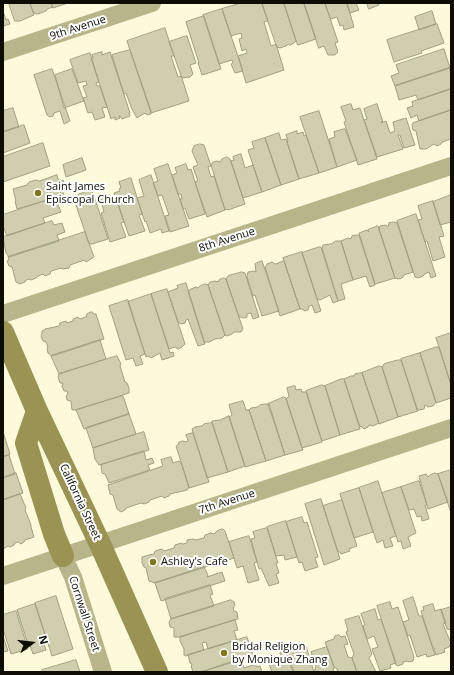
<!DOCTYPE html>
<style>
body{margin:0}
#map{position:relative;width:454px;height:675px;overflow:hidden;background:#fdfadb;font-family:"Open Sans",sans-serif}
canvas{display:block}
.frame{position:absolute;inset:0;border:4px solid #0e0d04;pointer-events:none}
.north{position:absolute;left:12px;top:623px;width:40px;height:40px;-webkit-text-stroke:3px #fff;paint-order:stroke;rotate:75deg;font-size:11px;font-weight:700;line-height:16px;text-align:center;color:#0e0d04}
.north::after{content:'';display:block;margin:auto;width:14px;height:18px;background:#0e0d04;clip-path:polygon(50% 0,100% 100%,50% 72%,0 100%)}
</style>
<div id="map">
<canvas width="454" height="675"></canvas>
<div class="frame"></div>
<div class="north">N</div>
</div>
<script>
const g = document.querySelector('canvas').getContext('2d');
g.lineJoin = 'round';
function fill(path, color) { g.fillStyle = color; g.fill(path, 'evenodd'); }
function strokePath(path, color, width, dash) { g.strokeStyle = color; g.lineWidth = width; g.lineCap = dash ? 'butt' : 'round'; g.setLineDash(dash || []); g.stroke(path); }
function drawText(font, color, halo, rows, align = 'center') {
  g.font = font + ' "Open Sans",sans-serif'; g.lineWidth = 4; g.setLineDash([]); g.textBaseline = 'middle'; g.strokeStyle = halo; g.fillStyle = color; for (const [text, x, y, turn = 0] of rows) {
    g.save(); g.translate(x, y); g.rotate((+turn || 0) * Math.PI / 180); g.textAlign = isNaN(turn) ? turn : align; if (halo) g.strokeText(text, 0, 0); g.fillText(text, 0, 0); g.restore();
  }
}
const building = new Path2D(`
 M9 3H30L34 15 20 21H15Z
 M30 3H51L53 7 47 9 46 11 38 14 34 13Z
 M51 3H68L53 8Z
 M241 3H262L268 21 264 22 271 46 276 44 284 70 246 83 238 56 247 53 246 49 242 51 239 39 242 38 241 33 231 36 222 9Z
 M262 3H284L296 41 294 43 290 45 288 44 286 46 280 48 277 47Z
 M284 3H304L316 39 298 45Z
 M304 3H325L338 42 335 43 338 52 335 55H328L324 46 319 48Z
 M325 3H347L354 27 344 30 343 25 340 26 337 17 331 19Z
 M347 3H356L359 10 350 13Z
 M367 3H378L379 5 369 9Z
 M222 9 243 71 235 73 231 64 233 63 232 60 219 64 203 15Z
 M3 11 6 20 8 19 10 24 3 26Z
 M432 11 436 24 419 30 415 17Z
 M204 16 221 69 202 75 198 63H199L186 22Z
 M437 24 444 43 421 51 422 53 394 62 387 40Z
 M165 28 174 56H171L178 77 181 76 182 78 189 101 151 113 127 41Z
 M187 36 196 63 190 65 193 74 190 77 182 78 169 42Z
 M444 49 450 68 395 86 391 76 399 73 396 65Z
 M130 50 151 111V114L147 115 145 113 137 118 132 109 126 93 124 94 112 55Z
 M102 52V55L110 52 130 113H129L130 116 122 119 120 116H119L120 118 115 120V117L111 119 91 58H93L92 55Z
 M90 53 99 82 96 83 97 86H100L107 107 102 108 105 117 95 120 92 112 88 113 83 98 87 97 83 86 87 85 86 81 78 83 70 60Z
 M449 68 451 73V89L418 100 416 95 399 100 395 86Z
 M52 69 70 121 64 124 60 111 54 113 53 116 50 117 47 115 34 75Z
 M72 69 84 101 64 108 55 75Z
 M451 89V110L419 121 417 115 411 118 407 108 413 106 412 102Z
 M351 104 353 110 360 108 377 159 358 165 344 122 346 121 341 107Z
 M377 104 383 122H381V123L386 121 390 133 395 131 393 122 406 118 415 145 404 148 400 135H398L403 149 377 157 364 120 367 119 364 109Z
 M13 108 19 127 3 132V111Z
 M451 110V139L442 142 441 144 437 146 434 144 426 149H420L416 131 413 130 412 125 413 123Z
 M319 111 337 167 319 173 300 117Z
 M24 125 30 143 3 153V132Z
 M345 129 357 160 337 167 329 139 335 137 334 132Z
 M297 131V134L303 132 304 136 306 135 319 173 299 179 287 142 288 141 286 135Z
 M279 133 281 140 286 139 299 179 281 185 265 138Z
 M265 138 281 185 262 192 248 150 254 148 252 142Z
 M43 143 50 166 3 182V157Z
 M200 144 204 145 211 166 208 167 211 177 214 176 225 210 207 217 195 182 198 181 193 167 198 165 192 151 194 146Z
 M241 154 245 168 253 165 262 192 243 198 231 161 234 160 233 157Z
 M227 157 230 159 245 204 228 210 227 209 225 210 211 165 213 162 217 161 220 162 222 159Z
 M82 158 86 170 66 177 63 165Z
 M168 164 189 226 170 232 165 216 169 215 162 195 158 196 153 183 158 181 154 169Z
 M186 164 188 170 191 169 205 214 189 219 185 208 183 209 180 199H182L181 194H178L172 175 177 173 175 168Z
 M57 175 59 182 63 180 67 190 62 191 64 195 17 209 15 201H16L13 189 27 185 29 182 36 180 39 181Z
 M151 175 169 231 162 233 161 229 150 233 146 221 145 222 137 198 144 196 139 180Z
 M131 178 142 214 139 215 145 231 129 236 114 193 120 191 119 189 121 188 119 182Z
 M90 190 92 191 96 202 108 239 92 244H89L76 205 79 204 78 200H79L78 195Z
 M451 195V222L440 225 433 202Z
 M113 196 115 204 118 203 124 222 121 223 126 237 110 242 101 213 104 212 101 200Z
 M57 197V202L61 212 43 218 45 223 7 236 3 226V215Z
 M433 201 444 236 439 237 445 257 433 261 427 241 425 242 418 220 422 219 418 206Z
 M416 214 436 276 431 278 429 272 425 274 423 276 418 278 415 277 397 221Z
 M52 221 54 225 62 223 65 232 57 235 59 241 9 257 6 253 3 237Z
 M394 222 397 223 413 272 404 275 402 278 398 279 395 278 379 229 380 226 386 225 388 227 389 223Z
 M378 226 395 278 375 284 359 233 367 230 369 232 368 230Z
 M85 232 94 257 86 262 84 260 70 265 69 268 63 269 61 268 51 271 50 274 45 276 43 274 38 276 36 278 31 280 29 279 26 280 25 282 20 284 16 282 12 267 9 266 7 261 9 260 8 257Z
 M357 235H359L375 285 370 287 366 276 353 280 341 241 348 238 351 239 352 236Z
 M336 241H341L353 280 341 284 345 299 338 301 322 248 323 245 331 244Z
 M319 247H321L338 301 333 303 330 295 320 300 317 299 302 253Z
 M302 252 321 311 315 313 312 305 309 306 308 310 305 311 302 309H300L283 258Z
 M262 261 279 311 262 316 255 295 253 296 247 277 248 272 254 271 256 272 255 264Z
 M284 261 300 309 280 316 265 267 266 266 267 264 272 262 275 264Z
 M242 272 245 273 259 317 253 319 251 313 247 314V317L243 318 241 317H239L226 279 228 276Z
 M224 278 226 279 243 329 241 332H234L232 334 227 336 225 335 208 285 210 282 215 281 218 282 219 280Z
 M186 283 205 344 198 346 188 319 186 320 185 323 181 324 178 322 168 292 178 288 177 286Z
 M205 284 208 285 225 335 222 338 215 339 209 342H204L188 291 191 289 196 287 198 288 200 286Z
 M167 289 185 344 182 347 178 349 175 347 169 349 151 294Z
 M151 294 170 353 173 352 174 356 162 360 160 353 151 358 148 356 146 357 128 302Z
 M128 300 145 354 140 356 143 364 136 366 133 358 126 360 109 306Z
 M92 312 94 314H96L104 339 52 356 48 353 47 348 48 347 46 342 43 341 41 336 42 334V331L44 330 45 329 59 326 60 323 66 321 67 323 73 321V319L78 317 80 319 86 317 87 314Z
 M451 333V385L436 338Z
 M100 340 106 359 59 374 51 356Z
 M436 347H439L451 385V398L436 403 420 353Z
 M420 353 436 402 433 406 428 407 425 405 424 409 419 410H417L401 359Z
 M117 356 121 364 120 366 125 382 127 383 129 388V393L76 410H72L71 401 67 400 66 396 68 394 67 391H64L62 386 63 383H60L58 377 59 374Z
 M398 360H401L418 411 398 417 382 367 384 364Z
 M379 366 382 367 398 417 379 424 362 373Z
 M362 373 379 423 373 426 369 425 368 427 364 429 361 426 360 427 344 379 351 376H354L355 374Z
 M341 379H344L360 429 340 435 325 386Z
 M322 385 325 386 340 435 322 441 306 391Z
 M295 386 296 390 301 389 302 392H306L322 442 302 448 286 399 289 396 287 388Z
 M123 396 129 414 84 429 76 410Z
 M284 397 286 398 303 450 285 455 268 404Z
 M243 401 246 410H249L266 461 245 467 229 417 232 415 229 405Z
 M265 404H269L285 455 266 461 249 410 251 408 258 407 260 405Z
 M129 414 136 434 93 448 86 428Z
 M229 416 245 466 228 472 212 422V421L220 420Z
 M212 423 228 472 207 478 192 429 195 427 202 426 204 424Z
 M144 432 149 450 99 465 95 459 93 448Z
 M193 433 209 482 189 488 176 446 178 445 179 442 183 441 187 442 188 440 186 435Z
 M4 435 10 454 3 457V436Z
 M144 451 146 460 152 458 154 463 148 465 150 470 109 483 105 474 102 473 101 465Z
 M9 455 15 474 3 478V457Z
 M171 457 173 463 179 461 182 465 189 487 187 490 170 494 169 496 164 498 162 496 150 500 149 502 144 504 141 503 126 508 125 510 121 512 117 509 113 495 110 494 108 485 163 466 161 460Z
 M451 470V513L438 474Z
 M16 473 23 493 3 500V478Z
 M435 473 438 474 448 502 428 509 419 476 426 474 428 477 430 475Z
 M378 481 396 536 390 538 393 546 385 548 383 540 377 543 359 488Z
 M419 481 427 505H425L429 519 422 521 421 516 417 517 414 509 409 510 401 487Z
 M401 487 416 533 408 537 411 546 403 549 401 541 398 542 382 493Z
 M359 488 373 532 354 538 340 494Z
 M20 494 26 508 25 510 31 525V527L34 537 25 540 24 542 21 544 18 542 15 543 14 545 10 547 8 546 3 549V500Z
 M321 499 340 559 324 565 305 504Z
 M342 500 357 546 349 549 350 551 341 554 340 552H338L323 506Z
 M302 517 304 523 307 522 318 557 315 558 318 567 305 571 302 562 299 563 286 522Z
 M286 521 297 557 285 560 284 555 276 556 267 527Z
 M267 528 278 563H276L279 573 276 574 279 583 269 586 261 568 259 569 251 539 255 538 253 532Z
 M223 529 225 531 234 558 155 583 149 581 146 568 144 567 142 563V557L149 555 154 554 155 551 162 549 164 551 174 548 175 545 181 543 183 544 187 543V540L193 539 196 540 204 538 205 535 211 533 214 534 217 531Z
 M249 536 257 562 254 563 259 580 248 583 243 566 237 568 229 542Z
 M204 567 208 575 207 577 222 572 225 581 161 601 155 583Z
 M210 585 213 594 210 595 214 606 171 619 165 599Z
 M56 596 73 649 52 656 35 603Z
 M413 597 419 616H422L435 655 427 657 426 654 417 657 410 635 408 636 403 622 409 620 403 601Z
 M231 600 234 602 235 605 233 608 234 611 237 612 238 619 180 637H174V628L170 627 169 622 171 619Z
 M390 602 392 609 398 607 414 657 413 661 409 662 407 661 403 662V664L398 666 396 665 377 606Z
 M35 604 46 638 42 639 46 650 33 654 29 643 28 644 17 610Z
 M433 604 435 611 441 609 446 623 443 624 451 643 449 647 444 649 445 652 436 655 434 648H433L421 611 424 610 423 607Z
 M451 607V630L447 629 441 610Z
 M375 609 378 620 381 619 396 663 390 665 391 668 380 671 372 649 378 647 374 636 367 639 363 626 365 625 361 614Z
 M16 611 28 649 11 654 3 629V615Z
 M359 616 372 654 369 658 376 672H357L352 658 354 654 346 632 348 631 345 620Z
 M235 620 238 630 234 631 237 640 208 649 206 642 202 643 204 650 186 656 184 655V649L180 641V637Z
 M339 635 341 637 345 636 348 644 344 645 348 657 352 658 357 672H338L337 669 334 667 325 642 334 639 335 636Z
 M3 636 8 651 3 652Z
 M247 637 253 656 201 672H193L191 666 192 665 191 663H190L188 655Z
 M291 643 299 648 306 646 314 672H294L284 645Z
 M327 647 334 667 333 672H314L316 667 311 652Z
 M286 652 293 672H272L269 664 272 662 277 660 279 661 282 660 280 653Z
 M241 659 244 668 256 664V667L260 666 262 672H201Z
 M76 660 80 672H43L42 670Z`);
fill(building, '#d1ceaf');
strokePath(building, '#a29f82', 1);
strokePath(new Path2D(`
 M3 52 152 3
 M3 314 451 166
 M63 556 73 577 103 672
 M3 576 451 428`), '#b9b58b', 18);
strokePath(new Path2D(`
 M3 332 37 411 100 544 157 672
 M37 411 26 443 54 534 63 556`), '#9a9353', 22);
for (const [x, y, r, color] of [
 [38,193,4,"#81781d"],
 [153,562,4,"#81781d"],
 [224,653,4,"#81781d"]
]) { const dot = new Path2D(); dot.arc(x, y, r, 0, 2 * Math.PI); g.fillStyle = color; g.fill(dot); strokePath(dot, '#fff', 1.5); }
drawText('11px', '#0e0d04', '#fff', [
 ["9th Avenue",78,28,-18],
 ["8th Avenue",227,240,-18],
 ["California Street",80,502,65],
 ["7th Avenue",227,502,-18],
 ["Cornwall Street",84,614,72]
]);
drawText('11px', '#0e0d04', '#fff', [
 ["Saint James",46,187],
 ["Episcopal Church",46,200],
 ["Ashley's Cafe",161,562],
 ["Bridal Religion",232,647],
 ["by Monique Zhang",232,660]
], 'left');
</script>
